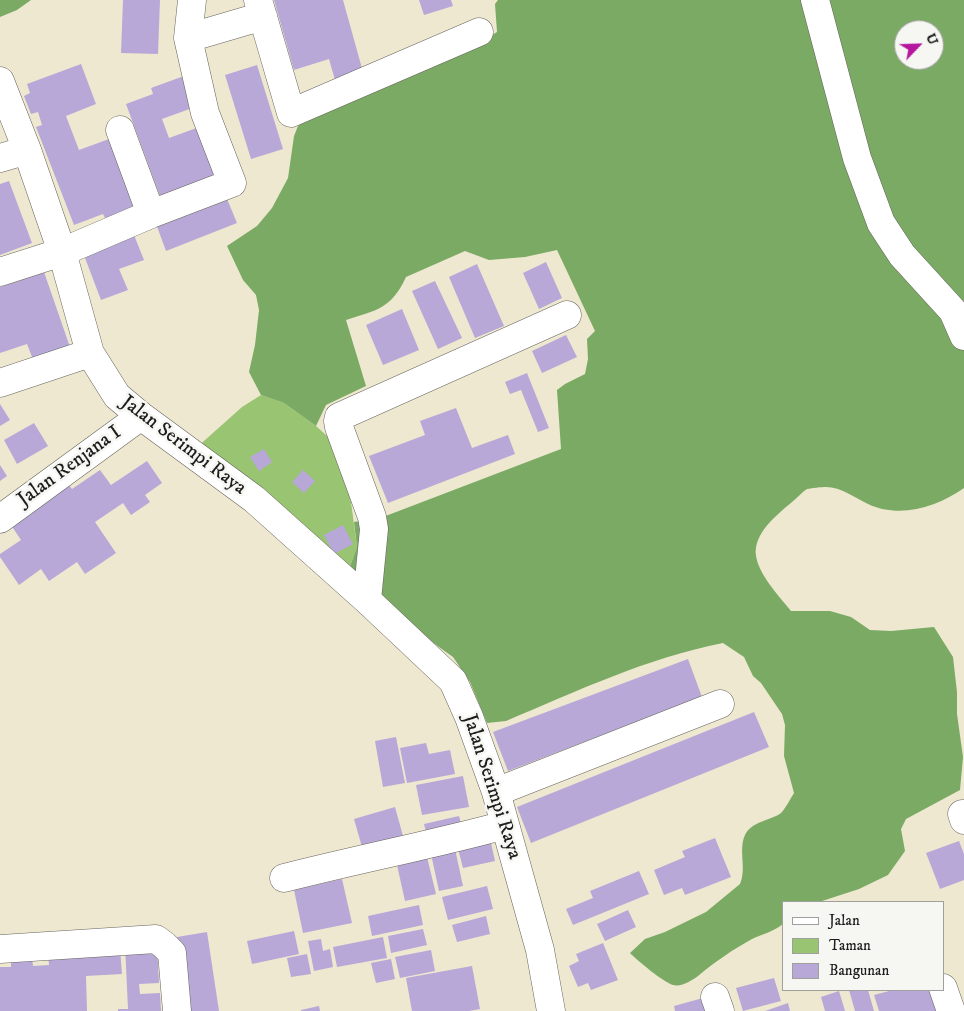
<!DOCTYPE html>
<style>
body{margin:0}
#map{position:relative;width:964px;height:1011px;overflow:hidden;background:#eee8d0;font-family:"IM FELL DW Pica",serif}
canvas{display:block}
.legend{position:absolute;left:782px;top:901px;width:162px;height:90px;box-sizing:border-box;background:#f6f6f2;border:1px solid #9f9f9c;margin:0;padding:6px 9px;list-style:none;font-size:15px;color:#1c1c1c}
.legend li{display:flex;align-items:center;gap:10px;height:25px}
.legend b{width:25px;border:1px solid #9f9f9c}
.north{position:absolute;left:894px;top:20px;width:50px;height:50px;box-sizing:border-box;background:#f6f6f2;border:1px solid #9f9f9c;border-radius:50%;rotate:66deg;font-size:14px;font-weight:700;line-height:20px;text-align:center;color:#1c1c1c}
.north::after{content:'';display:block;margin:auto;width:18px;height:22px;background:#b5179e;clip-path:polygon(50% 0,100% 100%,50% 72%,0 100%)}
</style>
<div id="map">
<canvas width="964" height="1011"></canvas>
<ul class="legend">
<li><b style="height:6px;background:#fff"></b>Jalan</li>
<li><b style="height:14px;background:#99c471"></b>Taman</li>
<li><b style="height:14px;background:#b7a8d8"></b>Bangunan</li>
</ul>
<div class="north">U</div>
</div>
<script>
const g = document.querySelector('canvas').getContext('2d');
g.lineJoin = 'round';
function fill(path, color) { g.fillStyle = color; g.fill(path, 'evenodd'); }
function strokePath(path, color, width, dash) { g.strokeStyle = color; g.lineWidth = width; g.lineCap = dash ? 'butt' : 'round'; g.setLineDash(dash || []); g.stroke(path); }
function drawText(font, color, halo, rows, align = 'center') {
  g.font = font + ' "IM FELL DW Pica",serif'; g.lineWidth = 5; g.setLineDash([]); g.textBaseline = 'middle'; g.strokeStyle = halo; g.fillStyle = color; for (const [text, x, y, turn = 0] of rows) {
    g.save(); g.translate(x, y); g.rotate((+turn || 0) * Math.PI / 180); g.textAlign = isNaN(turn) ? turn : align; if (halo) g.strokeText(text, 0, 0); g.fillText(text, 0, 0); g.restore();
  }
}
fill(new Path2D(`
 M261 395 284 403 316 426 336 444 351 502 357 547 347 575 195 449 242 407Z`), '#99c471');
fill(new Path2D(`
 M0 0H31L17 10 0 17Z
 M498 0H964V488C937 507 900 519 868 504 855 498 841 487 826 487 821 487 812 488 807 489 802 492 797 498 792 502 777 515 753 533 756 556 759 575 779 596 791 611H830L851 617 870 630 891 631 934 627 953 657 957 692V714L963 757 960 790 906 819 901 829 905 851 888 875 859 889 819 902H783V924C773 932 762 934 752 939 732 950 715 962 698 976 691 981 682 987 673 985 663 982 638 961 630 953L645 939 665 932 706 912 740 884C747 868 738 850 745 835 752 821 770 821 781 813 786 808 790 799 794 793L784 756 785 725 782 714 761 683 753 676 744 657 723 643C647 658 577 691 506 721L487 723 470 682 453 657 411 627 347 575 357 547 354 522 383 517 561 449 557 390 565 384 585 374 588 359 587 339 595 331 557 250 525 257 489 260 465 251 406 277C391 309 377 310 346 320L366 386 326 405 316 426 284 403 261 395 249 372 255 345 259 310 256 295 243 280 227 246 257 226 272 208 288 178 294 136 298 126 307 119 469 49 497 32 495 4ZM904 30H934V60H904Z`), '#7aaa63');
fill(new Path2D(`
 M123 0H160L158 54 121 53Z
 M274 0H343L363 72 335 80 329 59 294 70Z
 M419 0H451L453 6 424 15Z
 M81 64 96 104 66 116 79 150 109 139 135 207 105 218 103 214 74 225 36 127 42 125 38 112 31 114 24 96 30 93 27 84Z
 M257 65 283 149 251 159 225 75Z
 M184 76 195 107 162 119 169 138 202 126 219 174 160 196 126 104 153 94 151 88Z
 M9 181 32 243 0 255V184Z
 M225 194 237 223 166 251 155 221Z
 M132 230 144 260 119 269 128 290 101 300 82 250Z
 M546 262 562 298 539 309 523 273Z
 M477 264 504 326 475 338 449 277Z
 M44 272 71 350 34 362 27 344 0 353V287Z
 M435 281 462 338 438 349 412 291Z
 M402 309 419 350 383 365 366 325Z
 M566 335 577 357 542 373 532 351Z
 M527 373 549 428 538 432 521 390 510 394 505 382Z
 M0 404 10 420 0 426Z
 M456 408 472 448 508 435 515 454 388 503 369 456 425 435 420 421Z
 M34 423 48 446 17 464 4 440Z
 M264 449 272 462 259 471 250 457Z
 M147 461 162 483 145 495 150 502 131 515 123 503 95 522 116 553 85 574 77 562 49 581 41 569 19 585 0 557V554L21 540 11 525 69 485 72 489 100 470 111 485Z
 M0 465 7 476 0 481Z
 M303 470 315 481 304 493 292 482Z
 M343 525 353 544 334 554 324 535Z
 M688 659 702 697 508 771 493 732Z
 M754 712 769 747 531 843 517 807Z
 M396 737 405 783 383 787 375 741Z
 M426 743 429 754 450 750 455 774 407 783 400 748Z
 M463 776 469 807 422 815 416 785Z
 M395 807 403 836 362 847 354 819Z
 M459 816 463 831 428 840 424 824Z
 M489 834 495 861 463 868 456 841Z
 M715 838 731 877 685 895 682 888 664 895 654 870 685 857 682 851Z
 M959 841 964 854V880L940 889 926 853Z
 M455 849 463 886 439 891 431 854Z
 M427 857 436 894 405 901 397 865Z
 M639 871 649 894 573 925 566 909 593 898 590 891Z
 M342 879 352 923 303 933 294 890Z
 M487 886 493 909 448 920 442 897Z
 M419 905 423 925 372 936 368 916Z
 M628 910 636 927 605 941 597 924Z
 M486 916 490 934 457 942 452 925Z
 M423 929 427 945 391 953 388 936Z
 M294 931 299 954 252 964 247 941Z
 M207 932 219 1011H187L177 937Z
 M383 937 387 958 337 967 333 947Z
 M321 939 323 951 330 949 333 967 314 971 308 941Z
 M157 943 159 983 139 984 140 994 160 993 161 1011H118V1009H128L125 945Z
 M603 943 618 980 591 990 588 983 578 987 569 966 579 961 576 954Z
 M120 948 122 974 86 976 87 1011H0V967H11V958L32 957 33 966 49 965 48 952Z
 M431 950 435 971 400 978 395 957Z
 M307 954 311 974 291 977 287 958Z
 M391 959 395 979 376 983 371 963Z
 M472 966 480 1009 469 1011H412L406 978Z
 M774 978 781 1001 743 1011 736 988Z
 M849 990H868L874 1011H855Z
 M893 990H932L938 1011H879L874 995Z
 M839 991 845 1011H825L821 997Z
 M710 996 714 1011H675L674 1006Z
 M788 1003 790 1011H765Z
 M319 1006 320 1011H301V1010Z`), '#b7a8d8');
const street = new Path2D(`
 M258 0 291 113 479 32
 M815 0 857 158 881 223 902 255 953 311 964 336
 M188 38 263 16
 M0 81 27 150 62 252 90 353 117 396 141 416 254 499 367 600 453 681 469 717 496 792 540 950 551 1011
 M120 130 151 214
 M0 158 27 150
 M0 272 62 252 151 214 232 183 205 113 188 38 192 0
 M0 383 90 353
 M0 519 141 416
 M367 600 374 529 372 517 339 427 338 421 339 417 567 315
 M496 792 720 704
 M962 814 964 820
 M284 878C358 859 432 845 505 825
 M0 949 156 939 164 945 172 953 177 1011
 M943 988 951 1011
 M715 997 720 1011`);
strokePath(street, '#66635b', 29);
strokePath(street, '#fff', 28);
drawText('20px', '#1c1c1c', '#f6f6f2', [
 ["Jalan Serimpi Raya",183,446,37],
 ["Jalan Renjana I",70,467,-36],
 ["Jalan Serimpi Raya",491,787,72]
]);
</script>
